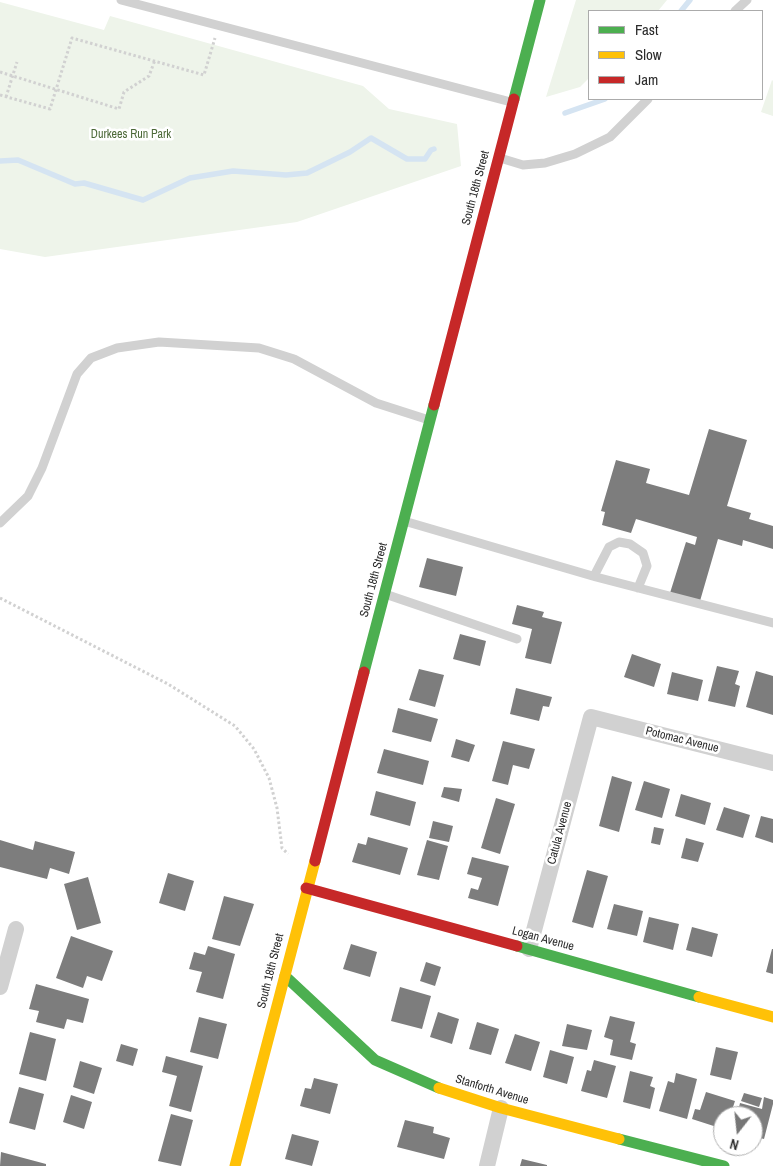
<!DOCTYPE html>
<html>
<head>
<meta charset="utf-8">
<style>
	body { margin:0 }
	#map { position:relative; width:773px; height:1166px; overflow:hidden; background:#fff; font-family:"Archivo Narrow",sans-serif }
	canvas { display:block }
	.legend { position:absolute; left:588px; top:10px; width:175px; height:90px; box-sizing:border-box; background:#fff; border:1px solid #ababab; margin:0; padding:6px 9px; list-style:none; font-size:15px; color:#2c2c2c }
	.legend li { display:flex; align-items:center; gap:10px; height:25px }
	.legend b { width:25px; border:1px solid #ababab }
	.north { position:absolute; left:713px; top:1106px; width:50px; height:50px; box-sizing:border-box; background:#fff; border:1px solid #ababab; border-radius:50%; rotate:196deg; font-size:14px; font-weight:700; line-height:20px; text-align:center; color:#2c2c2c }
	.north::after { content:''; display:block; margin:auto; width:18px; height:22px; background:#767676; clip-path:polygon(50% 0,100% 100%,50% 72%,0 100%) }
</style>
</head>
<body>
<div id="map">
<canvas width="773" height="1166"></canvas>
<ul class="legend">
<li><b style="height:6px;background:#4caf50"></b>Fast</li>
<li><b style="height:6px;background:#ffc107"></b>Slow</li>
<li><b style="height:6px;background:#c62828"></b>Jam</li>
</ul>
<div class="north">N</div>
</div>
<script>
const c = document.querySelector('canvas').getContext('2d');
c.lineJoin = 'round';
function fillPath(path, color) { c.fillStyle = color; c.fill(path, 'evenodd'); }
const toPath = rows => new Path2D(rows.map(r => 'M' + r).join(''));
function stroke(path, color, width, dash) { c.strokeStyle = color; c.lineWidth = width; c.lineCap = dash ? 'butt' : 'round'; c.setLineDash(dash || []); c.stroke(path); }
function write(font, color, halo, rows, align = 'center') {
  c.font = font + ' "Archivo Narrow",sans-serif'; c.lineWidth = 5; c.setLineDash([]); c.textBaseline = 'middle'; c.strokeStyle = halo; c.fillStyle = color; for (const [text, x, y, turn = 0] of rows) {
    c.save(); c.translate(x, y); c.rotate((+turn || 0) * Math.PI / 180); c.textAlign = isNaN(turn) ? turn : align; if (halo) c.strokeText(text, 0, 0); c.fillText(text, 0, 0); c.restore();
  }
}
fillPath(toPath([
	[576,0,667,0,658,11,589,11,589,78,580,87,546,97],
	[0,2,104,30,110,16,363,86,389,109,457,124,461,166,297,222,45,257,0,249],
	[772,80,773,81,773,116,761,112]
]), '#eef4ea');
stroke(toPath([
	[681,11,690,0],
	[565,113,605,99],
	[0,161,18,160,75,184,84,183,143,200,190,178,233,171,286,175,307,173,350,152,371,138,407,159,425,159,431,150,434,149]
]), '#d5e4f2', 5.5);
fillPath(toPath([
	[709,429,747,440,727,506,751,513,749,519,773,526,773,549,743,540,742,546,718,539,700,601,670,593,686,542,695,545,697,537,636,519,631,533,602,525,605,512,601,511,616,460,650,469,646,483,689,495],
	[427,558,463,567,456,596,419,587],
	[517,605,544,612,542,617,562,622,551,664,525,658,532,629,512,624],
	[460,634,486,641,480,666,453,659],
	[632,654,661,664,654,687,624,677],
	[717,666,739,671,735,684,740,686,735,707,708,701],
	[419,669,444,675,435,707,409,700],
	[756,671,773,676,773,715,746,707],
	[672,672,703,680,698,701,667,694],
	[516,688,552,697,549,707,543,706,539,721,510,714],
	[398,708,438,719,431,742,392,732],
	[456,739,475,745,469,762,451,757],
	[503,741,535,749,529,769,513,765,508,785,492,781],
	[384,749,429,761,423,785,377,773],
	[612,776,632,782,619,832,599,826],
	[644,781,670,789,662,818,635,810],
	[444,787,462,789,459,802,441,797],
	[376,791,416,802,410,826,370,815],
	[681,794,711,803,705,825,675,816],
	[496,798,515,804,500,854,481,848],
	[724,807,750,815,743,838,716,830],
	[761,816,773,819,773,843,755,837],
	[433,821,453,826,449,842,429,838],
	[654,827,664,829,660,845,651,843],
	[368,837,408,848,400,875,352,862,358,843,366,845],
	[686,838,704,843,698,862,681,858],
	[0,840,33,850,35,841,75,852,69,874,50,868,47,879,0,867],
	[427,840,448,846,439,880,417,875],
	[472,857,509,866,498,906,468,898,471,888,478,890,482,878,467,874],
	[587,870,608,876,593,928,572,922],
	[168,873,194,881,185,911,159,903],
	[88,877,101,923,77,930,64,884],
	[224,896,254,904,240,946,212,939],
	[614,904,643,911,637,936,607,929],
	[649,917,679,924,673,950,643,942],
	[692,927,718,934,712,957,686,950],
	[71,936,113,951,102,981,87,976,83,988,56,978],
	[351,944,377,952,370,977,343,969],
	[208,946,235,954,223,999,196,992,202,972,189,969,194,952,205,955],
	[772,949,773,949,773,974,766,972],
	[426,962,441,967,435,986,420,981],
	[36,984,89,999,83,1023,67,1019,64,1029,36,1022,39,1011,29,1009],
	[400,987,431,996,422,1029,391,1021],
	[438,1012,459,1019,452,1044,430,1037],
	[610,1016,635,1022,630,1042,636,1044,632,1060,610,1055,613,1040,604,1037],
	[199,1017,227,1024,218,1059,190,1052],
	[477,1022,499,1029,491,1055,469,1049],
	[567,1024,592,1030,587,1050,562,1046],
	[30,1032,56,1039,46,1081,19,1074],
	[515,1034,540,1042,531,1071,505,1063],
	[121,1044,138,1049,133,1066,116,1061],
	[716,1047,738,1052,731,1080,710,1075],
	[550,1050,574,1057,567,1084,543,1077],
	[166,1056,203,1066,191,1112,169,1106,177,1076,162,1072],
	[594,1060,616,1066,607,1098,581,1091,587,1070,591,1071],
	[80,1061,102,1068,94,1094,73,1087],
	[630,1071,653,1077,650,1086,655,1088,650,1109,623,1102],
	[676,1073,697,1079,687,1119,659,1111,668,1081,674,1083],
	[314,1078,338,1084,330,1114,300,1106,305,1088,311,1089],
	[19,1087,44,1094,35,1130,9,1123],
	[706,1092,735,1101,730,1116,723,1116,723,1129,692,1119,695,1109,700,1110],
	[744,1093,762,1098,759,1107,741,1101],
	[71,1095,92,1102,84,1129,63,1122],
	[764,1097,773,1100,773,1104,764,1139,753,1136,753,1116,737,1116,740,1103,762,1109],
	[171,1114,193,1120,181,1166,158,1161],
	[405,1120,434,1127,433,1133,450,1138,444,1159,397,1147],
	[292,1134,319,1141,312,1166,285,1159],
	[1,1152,46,1164,46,1166,0,1166],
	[522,1159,547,1165,547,1166,520,1166]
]), '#7d7d7d');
stroke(toPath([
	[0,72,119,109,124,92,149,76,155,60],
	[0,95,50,109,72,38,204,75,215,38],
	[6,97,17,62],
	[0,598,168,684,235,726,254,749,269,778,277,808,282,848,288,854]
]), '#d1d1d1', 3, [2.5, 2.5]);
stroke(toPath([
	[121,0,511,102],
	[735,11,747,0],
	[500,158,523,165,545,163,575,154,610,137,648,99],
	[404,521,596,577,773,623],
	[0,523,28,496,42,468,77,374,91,358,117,348,159,342,259,348,294,359,376,403,429,420],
	[594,576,609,547,619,542,630,544,643,553,647,566,638,588],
	[385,594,517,639]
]), '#d1d1d1', 9);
stroke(toPath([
	[529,949,591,717,773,763],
	[0,987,16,929],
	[487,1166,501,1108]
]), '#d1d1d1', 16);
stroke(toPath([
	[514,99,540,0],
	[364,672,434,405],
	[517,946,699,997],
	[285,976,375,1060,439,1088],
	[619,1139,724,1166]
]), '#4caf50', 11);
stroke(toPath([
	[699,997,773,1017],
	[439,1088,501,1108,619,1139],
	[235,1166,315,861]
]), '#ffc107', 11);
stroke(toPath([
	[434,405,514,99],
	[315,861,364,672],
	[306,888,517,946]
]), '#c62828', 11);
write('12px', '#4c6938', '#fff', [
	["Durkees Run Park",131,135]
]);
write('12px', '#2c2c2c', '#fff', [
	["South 18th Street",476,188,-75],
	["South 18th Street",374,580,-75],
	["Potomac Avenue",682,740,14],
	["Catula Avenue",560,833,-75],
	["Logan Avenue",543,939,15],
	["South 18th Street",271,971,-76],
	["Stanforth Avenue",492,1090,17]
]);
</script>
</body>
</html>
